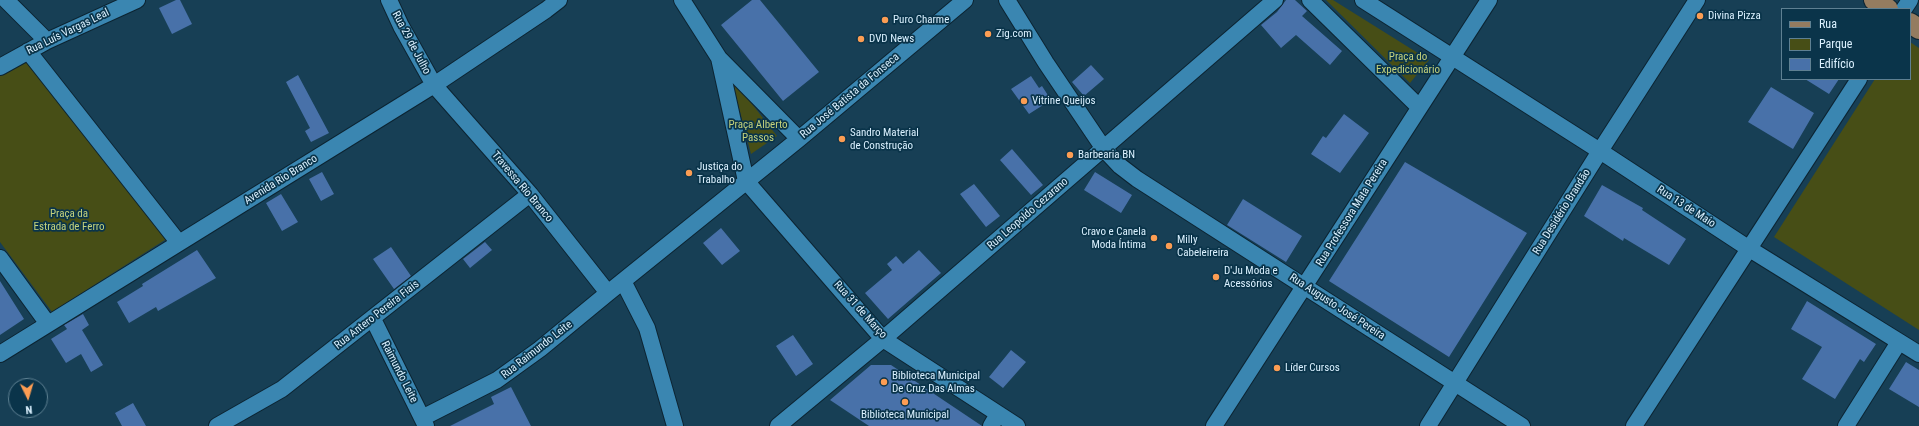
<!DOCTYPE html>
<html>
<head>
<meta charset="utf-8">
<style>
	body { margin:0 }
	#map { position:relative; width:1919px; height:426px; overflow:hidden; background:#173f55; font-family:"Roboto Condensed",sans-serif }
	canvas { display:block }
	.legend { position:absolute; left:1781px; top:8px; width:130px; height:72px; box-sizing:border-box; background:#0a344a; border:1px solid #5e8092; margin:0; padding:5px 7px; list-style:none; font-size:12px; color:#dbf1ff }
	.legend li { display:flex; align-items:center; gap:8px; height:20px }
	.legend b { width:20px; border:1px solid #5e8092 }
	.north { position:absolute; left:8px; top:378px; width:40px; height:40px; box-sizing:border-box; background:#0a344a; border:1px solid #5e8092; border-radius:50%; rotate:175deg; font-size:11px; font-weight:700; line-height:16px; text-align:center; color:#dbf1ff }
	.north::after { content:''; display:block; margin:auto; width:14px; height:18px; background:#fc9d53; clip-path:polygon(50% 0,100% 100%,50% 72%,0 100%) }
</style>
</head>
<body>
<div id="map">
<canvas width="1919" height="426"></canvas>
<ul class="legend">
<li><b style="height:5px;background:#947c60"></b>Rua</li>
<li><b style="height:11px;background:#474e16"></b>Parque</li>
<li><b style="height:11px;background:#4871a9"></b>Edifício</li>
</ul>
<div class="north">N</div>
</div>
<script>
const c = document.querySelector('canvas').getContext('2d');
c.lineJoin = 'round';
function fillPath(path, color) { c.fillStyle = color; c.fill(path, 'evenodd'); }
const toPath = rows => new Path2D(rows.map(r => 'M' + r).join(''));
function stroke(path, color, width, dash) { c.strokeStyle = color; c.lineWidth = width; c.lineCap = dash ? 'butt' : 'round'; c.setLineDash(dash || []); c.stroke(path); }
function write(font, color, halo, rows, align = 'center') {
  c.font = font + ' "Roboto Condensed",sans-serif'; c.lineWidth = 3.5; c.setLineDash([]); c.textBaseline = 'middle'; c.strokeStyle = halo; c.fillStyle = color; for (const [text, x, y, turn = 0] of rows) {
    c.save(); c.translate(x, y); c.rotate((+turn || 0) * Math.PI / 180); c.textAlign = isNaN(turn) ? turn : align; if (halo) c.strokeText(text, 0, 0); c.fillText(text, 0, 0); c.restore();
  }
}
fillPath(toPath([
	[1326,0,1333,0,1429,60,1410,83],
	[1910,42,1919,48,1919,330,1774,237,1875,79,1910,79],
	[29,58,168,238,52,312,0,242,0,73],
	[731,77,777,136,751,154]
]), '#474e16');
fillPath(toPath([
	[176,0,180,0,192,24,172,34,159,8],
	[752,0,760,0,819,72,783,101,721,25],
	[1286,0,1295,0,1307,11,1302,16,1342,51,1330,65,1296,35,1281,48,1261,25,1277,12],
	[1091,65,1104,79,1084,96,1072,82],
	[298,75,329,133,311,142,305,131,310,128,286,82],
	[1031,76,1039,88,1042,86,1051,100,1029,114,1011,89],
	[1805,79,1839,79,1829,94],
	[1771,87,1814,113,1793,149,1748,122],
	[1344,114,1369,133,1340,173,1311,154,1323,136,1326,138],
	[1012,149,1043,185,1031,195,1000,160],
	[1405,162,1527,233,1449,357,1329,281],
	[322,172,334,194,321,201,309,179],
	[1095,172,1132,195,1121,213,1084,190],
	[974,184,1000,216,986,227,960,194],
	[1602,185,1643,208,1642,210,1686,239,1669,265,1624,238,1623,241,1584,216],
	[281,194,298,222,282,231,266,203],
	[1243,199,1302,236,1286,262,1227,225],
	[721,228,740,251,722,265,703,243],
	[485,242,492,250,470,268,463,259],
	[391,247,411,276,394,289,373,259],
	[197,250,216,278,158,311,156,307,129,323,117,302,143,286,142,284],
	[919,250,941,273,888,319,865,293,892,270,887,264,896,256,903,264],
	[0,281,24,319,0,335],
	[1807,301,1876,344,1864,362,1860,359,1835,399,1802,379,1822,347,1791,329],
	[83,314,89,325,82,330,103,365,91,372,81,354,66,363,51,339,67,329,64,325],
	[793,335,813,364,796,376,776,346],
	[1011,350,1026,362,1003,388,989,377],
	[1906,362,1919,370,1919,407,1889,389],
	[871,365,891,365,982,426,869,426,830,400],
	[511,387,531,426,450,426,494,404,491,397],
	[133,403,146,426,122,426,115,413]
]), '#4871a9');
const minor = toPath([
	[6,0,47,41],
	[389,0,401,26,434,85,530,194,608,293],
	[682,0,719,58,799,139],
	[1007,0,1046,63,1104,149,1120,166,1137,179,1522,426],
	[1310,0,1419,107],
	[1363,0,1600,151,1748,248,1919,354],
	[1904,9,1910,0],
	[28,51,179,243],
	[719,58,746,181,883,339,1017,426],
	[0,67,47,41,137,0],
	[0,258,48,324],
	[623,281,647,328,675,426],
	[373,319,426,426],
	[0,354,434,85,546,10,559,0],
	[422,418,497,380,540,349,608,293,799,139,965,0],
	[217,426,282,389,530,194],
	[778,426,883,339,1275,0],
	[991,426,998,414],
	[1214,426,1489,0],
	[1428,426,1600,151,1697,0],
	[1634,426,1859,79],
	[1846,426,1899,342]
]);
const major = toPath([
	[1874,0,1888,9],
	[1910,23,1919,29]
]);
stroke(minor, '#0c2432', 18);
stroke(major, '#0c2432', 22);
stroke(minor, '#3a86b1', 16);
stroke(major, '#947c60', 20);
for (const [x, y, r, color] of [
	[1700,16,4,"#fc9d53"],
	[885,20,4,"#fc9d53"],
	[988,34,4,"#fc9d53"],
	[861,39,4,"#fc9d53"],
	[1024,101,4,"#fc9d53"],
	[842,139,4,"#fc9d53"],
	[1070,155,4,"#fc9d53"],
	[689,173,4,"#fc9d53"],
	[1154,238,4,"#fc9d53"],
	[1169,246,4,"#fc9d53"],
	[1216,277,4,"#fc9d53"],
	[1277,368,4,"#fc9d53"],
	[884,382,4,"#fc9d53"],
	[905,402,4,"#fc9d53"]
]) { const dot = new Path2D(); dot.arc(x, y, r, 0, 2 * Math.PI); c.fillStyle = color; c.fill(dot); stroke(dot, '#0a344a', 1.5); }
write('11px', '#dbf1ff', '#0a344a', [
	["Divina Pizza",1708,16],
	["Puro Charme",893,20],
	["Zig.com",996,34],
	["DVD News",869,39],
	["Vitrine Queijos",1032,101],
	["Sandro Material",850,133],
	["de Construção",850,146],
	["Barbearia BN",1078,155],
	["Justiça do",697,167],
	["Trabalho",697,180],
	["Cravo e Canela",1146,232,"right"],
	["Moda Íntima",1146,245,"right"],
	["Milly",1177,240],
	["Cabeleireira",1177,253],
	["D'Ju Moda e",1224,271],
	["Acessórios",1224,284],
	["Líder Cursos",1285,368],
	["Biblioteca Municipal",892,376],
	["De Cruz Das Almas",892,389],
	["Biblioteca Municipal",905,415,"center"]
], 'left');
write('11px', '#dbf1ff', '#0a344a', [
	["Rua Luís Vargas Leal",68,32,-26],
	["Rua 29 de Julho",411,43,62],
	["Rua José Batista da Fonseca",850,96,-40],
	["Avenida Rio Branco",281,180,-32],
	["Travessa Rio Branco",522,187,50],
	["Rua 13 de Maio",1686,207,33],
	["Rua Desidério Brandão",1562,212,-58],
	["Rua Professora Mata Pereira",1352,213,-58],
	["Rua Leopoldo Cezarano",1028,214,-41],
	["Rua Augusto José Pereira",1337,307,33],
	["Rua 31 de Março",860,310,48],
	["Rua Antero Pereira Fiais",377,315,-38],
	["Rua Raimundo Leite",537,350,-38],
	["Raimundo Leite",399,372,63]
]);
write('11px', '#c4d27c', '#0a344a', [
	["Praça do",1408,57],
	["Expedicionário",1408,70],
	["Praça Alberto",758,125],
	["Passos",758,138],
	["Praça da",69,214],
	["Estrada de Ferro",69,227]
]);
</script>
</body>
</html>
